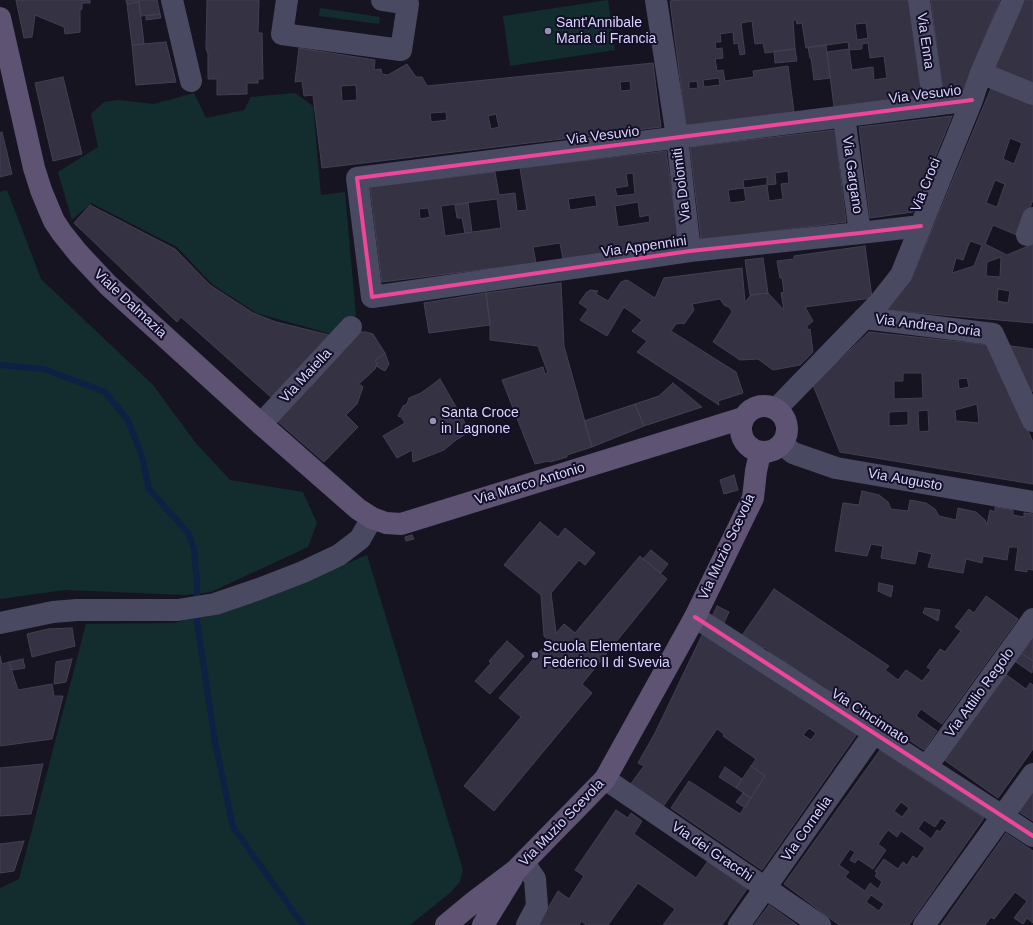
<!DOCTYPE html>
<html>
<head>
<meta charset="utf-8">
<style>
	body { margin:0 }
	canvas { display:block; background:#161421 }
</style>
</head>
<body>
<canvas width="1033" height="925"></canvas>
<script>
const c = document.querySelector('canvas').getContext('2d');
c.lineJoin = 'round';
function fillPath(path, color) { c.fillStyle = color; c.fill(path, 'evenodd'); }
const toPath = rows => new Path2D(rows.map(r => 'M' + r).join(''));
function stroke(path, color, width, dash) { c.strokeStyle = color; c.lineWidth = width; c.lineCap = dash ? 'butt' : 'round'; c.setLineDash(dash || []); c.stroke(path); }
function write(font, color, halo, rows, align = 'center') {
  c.font = font + ' Helvetica,sans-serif'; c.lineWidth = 4; c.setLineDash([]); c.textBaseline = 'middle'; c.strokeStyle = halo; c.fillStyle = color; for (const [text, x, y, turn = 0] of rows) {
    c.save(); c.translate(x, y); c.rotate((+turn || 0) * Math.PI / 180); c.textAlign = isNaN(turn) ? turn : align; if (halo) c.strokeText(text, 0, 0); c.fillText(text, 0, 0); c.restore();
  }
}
fillPath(toPath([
	[608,0,615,50,510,66,503,16],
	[320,8,380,17,379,24,319,16],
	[194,93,206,118,244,110,251,97,295,93,313,106,321,195,345,192,356,316,345,318,331,334,256,313,212,284,177,247,91,203,72,220,58,172,98,147,91,114,104,102,118,100,154,104],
	[7,190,41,279,153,385,195,442,230,480,303,492,317,523,308,547,211,592,186,595,65,590,0,599,0,192],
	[367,555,463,870,459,883,450,893,410,925,0,925,0,888,19,879,86,624,174,623,259,601]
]), '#132c2d');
stroke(toPath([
	[0,365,44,369,105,392,127,419,141,453,149,489,188,533,194,548,197,585,197,622,215,742,233,827,303,925]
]), '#0d2144', 6);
const building = toPath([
	[16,0,90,0,90,3,82,3,82,9,80,10,80,32,65,34,64,27,35,15,32,37,24,38,16,0],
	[126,0,157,0,160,14,141,16,139,2,127,4,126,0],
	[207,0,259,0,258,33,262,33,263,79,258,79,258,83,247,83,247,94,217,95,217,79,208,79,208,54,206,49,207,0],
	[677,0,909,0,922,96,834,107,827,52,849,49,848,42,806,48,802,23,797,24,796,20,793,20,795,49,765,53,763,43,755,44,752,21,741,23,745,54,740,55,738,43,734,44,733,32,720,34,721,42,715,42,716,49,722,48,723,58,715,59,717,71,723,70,725,81,754,77,753,71,788,66,794,112,686,125,670,1,677,0],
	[866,23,868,38,857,40,855,24,866,23],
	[868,43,870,58,884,56,887,78,874,80,873,67,852,70,849,50,862,49,862,44,868,43],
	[719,78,720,85,704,87,703,80,719,78],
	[697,81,698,88,689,89,689,82,697,81],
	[931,0,1000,0,963,90,943,93,931,0],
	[1023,0,1033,0,1033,87,991,70,1023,0],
	[139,2,144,44,132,45,127,4,139,2],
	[160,14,161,18,146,20,146,16,160,14],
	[166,42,176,82,136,85,132,45,166,42],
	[826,45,830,78,814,80,811,58,810,58,808,47,826,45],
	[299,48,375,60,374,70,381,69,382,74,388,75,407,64,416,77,422,77,427,86,653,63,661,127,322,168,313,95,304,96,302,81,295,82,299,48],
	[630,81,631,90,621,91,620,82,630,81],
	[356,85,357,100,342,101,341,86,356,85],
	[446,112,447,120,431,122,430,113,446,112],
	[496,114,499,127,491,129,488,116,496,114],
	[795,49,797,61,775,63,774,51,795,49],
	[63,77,82,154,53,161,35,83,63,77],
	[992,86,1033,101,1033,200,1019,236,993,225,985,244,1007,255,1033,244,1033,323,886,310,911,280,992,86],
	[1010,138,1022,143,1014,164,1003,159,1010,138],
	[995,180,1005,184,997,207,986,203,995,180],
	[970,241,982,245,974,266,952,273,956,258,963,260,970,241],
	[1001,257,1000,277,986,276,987,262,1001,257],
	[998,289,1010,291,1008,303,997,301,998,289],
	[952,116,913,212,870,218,859,127,952,116],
	[835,130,846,222,701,240,690,147,835,130],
	[788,171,789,183,781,184,783,199,769,201,767,185,776,184,775,173,788,171],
	[767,177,767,185,744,188,743,180,767,177],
	[744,188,746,201,730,203,728,190,744,188],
	[2,132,12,174,0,177,0,133,2,132],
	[666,151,679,244,563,259,560,243,533,247,536,263,382,282,370,187,495,172,499,195,515,193,517,211,527,210,520,168,666,151],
	[633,173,635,194,617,196,615,188,628,186,626,174,633,173],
	[595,195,597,206,570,210,568,199,595,195],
	[497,199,501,228,445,236,441,206,497,199],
	[638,202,640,217,649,215,650,222,618,227,615,206,638,202],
	[428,208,430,217,420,219,419,209,428,208],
	[468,203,472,232,465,233,462,218,457,218,455,205,468,203],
	[90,205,175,249,210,285,253,313,276,322,329,335,272,398,181,317,177,322,74,223,90,205],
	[865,246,872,298,805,307,813,321,807,326,807,330,810,329,813,352,800,365,773,370,758,359,740,360,713,342,732,312,730,308,724,305,720,299,692,304,694,310,684,324,681,323,676,324,671,331,736,372,743,393,718,401,719,405,637,352,647,341,632,331,642,320,624,307,607,336,580,320,588,309,579,303,586,293,590,290,598,291,596,294,608,301,621,282,626,280,629,281,655,298,664,278,742,268,745,302,751,295,768,293,784,310,781,293,784,292,782,278,780,278,777,261,794,259,794,256,865,246],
	[763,258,768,293,750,295,745,260,763,258],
	[561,283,564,346,592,447,570,454,567,455,567,457,550,462,549,461,535,464,502,380,543,367,545,374,548,373,538,346,490,340,490,325,486,293,561,283],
	[486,293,490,325,429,333,424,303,486,293],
	[360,332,366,332,373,334,385,353,375,361,377,363,375,369,359,384,363,387,357,404,346,415,358,427,324,462,276,420,309,386,312,387,312,385,360,332],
	[869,332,989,345,1033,442,1033,484,840,452,813,385,869,332],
	[903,373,922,373,923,398,894,399,894,381,903,381,903,373],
	[967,378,969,387,959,389,958,379,967,378],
	[977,404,979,423,956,421,955,410,977,404],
	[928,410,929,431,919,432,918,411,928,410],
	[908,411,908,425,889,426,889,412,908,411],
	[1011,346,1033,349,1033,391,1028,393,1008,347,1011,346],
	[385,353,389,364,385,371,376,366,377,363,375,361,385,353],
	[440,379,463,419,469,432,456,440,444,450,413,462,412,450,397,458,383,436,405,423,401,417,398,416,403,406,407,404,409,398,421,393,440,379],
	[673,383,702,407,644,426,635,404,659,396,673,383],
	[635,404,644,426,592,447,584,421,635,404],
	[734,475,738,490,724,494,720,480,734,475],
	[862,491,879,495,888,502,891,509,908,511,910,500,926,503,935,509,939,516,956,520,958,508,976,512,985,520,987,525,990,510,995,512,995,507,1013,510,1013,515,1024,517,1024,513,1033,514,1033,570,1027,569,1027,572,1015,570,1018,547,1009,547,1007,560,983,556,982,563,966,559,963,573,928,567,932,554,918,551,915,564,881,558,883,546,871,544,867,556,835,551,843,503,859,505,862,491],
	[540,522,558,537,565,528,595,553,585,565,579,560,551,593,556,633,564,624,575,633,640,556,667,579,582,684,592,693,494,811,464,786,521,717,499,698,549,641,544,636,541,595,504,565,540,522],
	[412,535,414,539,406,541,405,537,412,535],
	[651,550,668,564,661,573,643,559,651,550],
	[879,583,893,586,891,597,878,591,879,583],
	[774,589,889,666,885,670,898,680,906,670,922,681,931,670,927,667,940,649,945,652,961,631,955,627,969,609,974,613,986,596,1018,619,942,724,921,709,916,716,937,731,924,750,885,724,882,727,827,689,826,694,814,685,816,682,810,678,807,682,797,670,782,660,781,663,768,654,770,651,764,647,762,651,741,637,774,589],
	[717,606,729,612,724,623,712,617,717,606],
	[925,608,940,610,938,621,923,613,925,608],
	[72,628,75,646,32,657,27,634,48,629,72,628],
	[1033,632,1033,661,1019,652,1033,632],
	[703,633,857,734,762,870,671,808,689,781,740,814,765,776,751,766,756,759,723,736,724,734,717,729,662,808,630,785,644,766,638,763,655,733,703,633],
	[809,728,816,733,811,740,803,735,809,728],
	[507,641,524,656,490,694,475,681,491,663,489,661,507,641],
	[1019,652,1033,661,1032,673,1013,660,1019,652],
	[0,656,2,664,9,662,18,690,52,684,54,696,63,696,52,739,0,746,0,656],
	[23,659,25,668,12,670,9,662,23,659],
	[72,659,66,682,54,684,56,662,72,659],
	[1004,673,1026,689,1030,683,1033,685,1033,749,998,798,943,759,1004,673],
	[880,750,984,818,909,925,839,925,784,884,880,750],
	[901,802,909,808,902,817,894,811,901,802],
	[941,818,947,822,940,832,937,830,931,839,918,829,924,820,935,827,941,818],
	[888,830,897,837,901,831,925,848,917,859,913,856,907,865,903,862,898,869,884,859,875,871,877,873,875,876,882,882,878,889,870,883,865,891,845,877,849,872,839,865,850,849,855,852,850,860,855,863,858,859,873,869,886,850,878,844,888,830],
	[871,895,884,904,879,911,866,902,871,895],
	[43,764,31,814,0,816,0,768,43,764],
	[751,766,765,776,751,798,736,788,751,766],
	[725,767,742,779,736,788,719,777,725,767],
	[1033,792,1033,821,1019,812,1033,792],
	[743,793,751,798,745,808,736,802,743,793],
	[616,810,628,818,631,813,642,821,634,834,696,878,708,861,747,889,722,925,663,925,675,909,638,883,608,925,586,925,581,921,579,925,538,925,558,891,569,899,584,876,575,870,616,810],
	[1006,833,1033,851,1033,923,1027,918,1023,924,1014,918,1027,901,1015,892,994,919,991,917,985,925,941,925,1006,833],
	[24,841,14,871,0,873,0,844,24,841],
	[769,905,797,925,754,925,769,905]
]);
fillPath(building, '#343243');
stroke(building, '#433f54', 1);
stroke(toPath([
	[172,0,191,81],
	[287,0,282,34,401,50,408,4,382,0],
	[656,0,677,137,690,251],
	[919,0,934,105],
	[981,73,1033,94],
	[844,116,860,233],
	[921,226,860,233,690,251,372,297,357,178,972,100],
	[1027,235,1033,218],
	[864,318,993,334,1033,421],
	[776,409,879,303,901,275,972,100,981,73,1013,0],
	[261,424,351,327],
	[782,444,793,453,836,468,1033,502],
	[695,617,1033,836],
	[0,623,53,612,77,610,178,610,215,604,259,589,303,572,339,555,360,539,372,518],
	[927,766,1033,619],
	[605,779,820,925],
	[524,863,535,879,537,906,527,925],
	[739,925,874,733],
	[924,925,1033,774]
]), '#4a4962', 22);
stroke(toPath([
	[0,18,34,168,41,190,48,207,54,221,62,233,78,253,108,285,261,424,358,509,372,518,386,523,401,524,743,418],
	'741 429a23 23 0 1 1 46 0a23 23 0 1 1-46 0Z',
	[446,925,475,901,516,870,605,779,695,617,753,498,756,471,760,453],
	[483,925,512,878]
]), '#5e5373', 22);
stroke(toPath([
	[921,226,860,233,690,251,372,297,357,178,972,100],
	[695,617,1033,836]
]), '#ed469a', 4);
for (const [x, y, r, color] of [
	[548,31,4,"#9591b1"],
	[433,421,4,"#9591b1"],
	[535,655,4,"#9591b1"]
]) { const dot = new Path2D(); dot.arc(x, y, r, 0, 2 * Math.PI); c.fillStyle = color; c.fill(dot); stroke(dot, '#130f26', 1.5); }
write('14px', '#d9d4ff', '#130f26', [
	["Sant'Annibale",556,23],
	["Maria di Francia",556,39],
	["Santa Croce",441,413],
	["in Lagnone",441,429],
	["Scuola Elementare",543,647],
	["Federico II di Svevia",543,663]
], 'left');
write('14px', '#d9d4ff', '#130f26', [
	["Via Enna",925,41,82],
	["Via Vesuvio",925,95,-7],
	["Via Vesuvio",603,136,-7],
	["Via Gargano",852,175,82],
	["Via Dolomiti",682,185,-97],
	["Via Croci",926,185,-68],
	["Via Appennini",644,247,-8],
	["Viale Dalmazia",130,304,43],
	["Via Andrea Doria",928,326,7],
	["Via Maiella",306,376,-47],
	["Via Augusto",905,480,10],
	["Via Marco Antonio",530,484,-17],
	["Via Muzio Scevola",727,547,-65],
	["Via Attilio Regolo",980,693,-54],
	["Via Cincinnato",870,717,33],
	["Via Muzio Scevola",562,823,-46],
	["Via Cornelia",807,829,-55],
	["Via dei Gracchi",712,852,34]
]);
</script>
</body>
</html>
